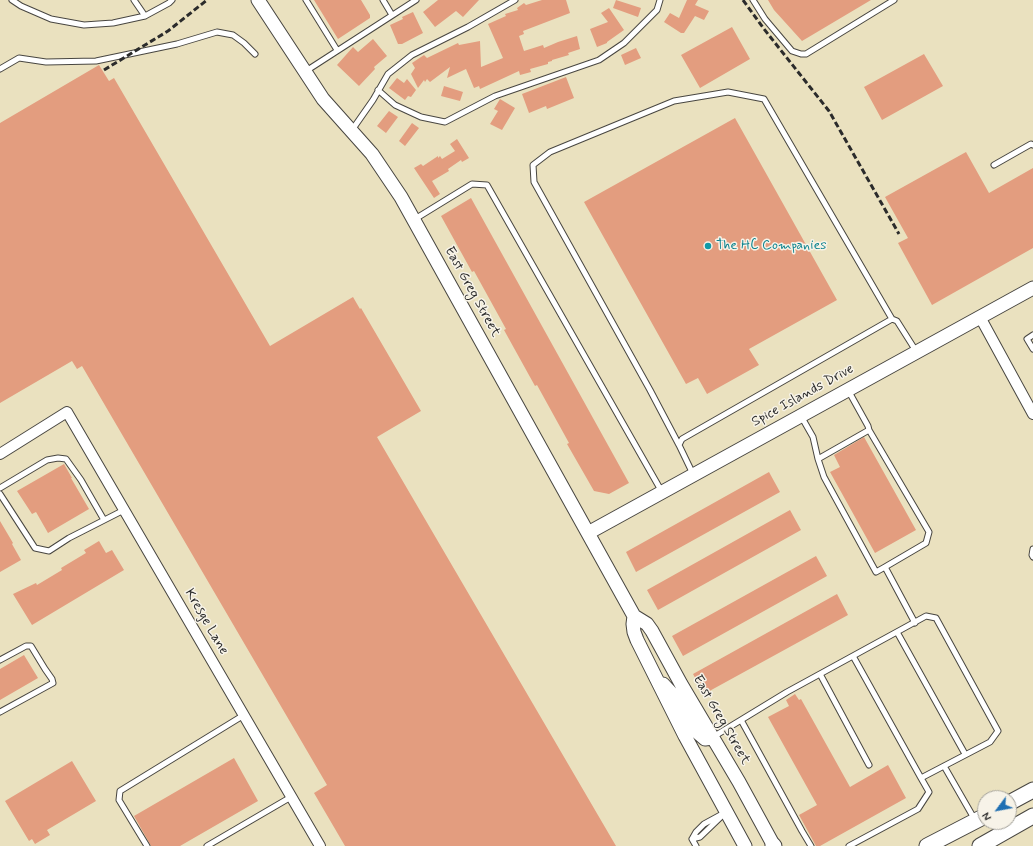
<!DOCTYPE html>
<html>
<head>
<meta charset="utf-8">
<style>
	body { margin:0 }
	#map { position:relative; width:1033px; height:846px; overflow:hidden; background:#eae1bf; font-family:Mynerve,sans-serif }
	canvas { display:block }
	.north { position:absolute; left:977px; top:790px; width:40px; height:40px; box-sizing:border-box; background:#f7f3e8; border:1px solid #a5a39c; border-radius:50%; rotate:238deg; font-size:11px; font-weight:700; line-height:16px; text-align:center; color:#2b2b2b }
	.north::after { content:''; display:block; margin:auto; width:14px; height:18px; background:#1f6fb2; clip-path:polygon(50% 0,100% 100%,50% 72%,0 100%) }
</style>
</head>
<body>
<div id="map">
<canvas width="1033" height="846"></canvas>
<div class="north">N</div>
</div>
<script>
const c = document.querySelector('canvas').getContext('2d');
c.lineJoin = 'round';
function fillPath(path, color) { c.fillStyle = color; c.fill(path, 'evenodd'); }
const toPath = rows => new Path2D(rows.map(r => 'M' + r).join(''));
function stroke(path, color, width, dash) { c.strokeStyle = color; c.lineWidth = width; c.lineCap = dash ? 'butt' : 'round'; c.setLineDash(dash || []); c.stroke(path); }
function write(font, color, halo, rows, align = 'center') {
  c.font = font + ' Mynerve,sans-serif'; c.lineWidth = 3; c.setLineDash([]); c.textBaseline = 'middle'; c.strokeStyle = halo; c.fillStyle = color; for (const [text, x, y, turn = 0] of rows) {
    c.save(); c.translate(x, y); c.rotate((+turn || 0) * Math.PI / 180); c.textAlign = isNaN(turn) ? turn : align; if (halo) c.strokeText(text, 0, 0); c.fillText(text, 0, 0); c.restore();
  }
}
fillPath(toPath([
	[314,0,361,0,370,15,370,18,338,39],
	[438,0,479,0,463,17,456,11,435,27,423,12],
	[542,0,566,0,570,13,523,31,524,34,519,36,524,51,543,45,544,48,558,42,577,36,580,49,568,53,569,55,552,60,552,61,548,62,548,64,530,69,531,72,520,75,519,71,480,89,479,86,474,88,466,69,447,78,450,67,430,82,427,79,425,82,424,80,418,88,411,74,415,68,412,63,424,55,427,58,458,43,459,45,480,41,481,67,503,58,488,24,506,16,505,14,518,10,517,8,524,3,526,5],
	[616,0,641,8,638,17,613,8],
	[687,0,698,0,695,5,709,11,704,20,695,16,684,33,681,33,664,22,670,13,679,18],
	[768,0,871,0,802,41,774,10],
	[609,8,624,30,607,42,607,43,597,47,590,29,608,22,601,13],
	[413,12,423,33,402,44,398,44,390,25,403,19,402,17],
	[732,27,750,59,700,88,681,55],
	[373,39,387,56,374,67,375,69,359,86,337,65,353,47,358,52],
	[636,48,641,58,625,65,621,55],
	[924,54,943,86,882,120,864,87],
	[99,65,109,81,114,78,270,346,353,297,360,309,361,308,421,411,377,437,616,846,345,846,314,793,327,785,82,366,77,369,72,361,0,403,0,123],
	[566,77,574,98,547,109,546,106,529,113,522,94],
	[397,78,404,83,407,79,416,90,411,97,408,96,405,100,389,88],
	[444,86,463,92,460,101,441,96],
	[500,99,515,108,502,130,490,124,498,111,494,109],
	[389,111,398,117,386,133,377,126],
	[735,118,837,300,749,349,759,365,707,394,698,378,686,384,584,202],
	[412,123,419,128,405,146,399,141],
	[457,139,469,158,462,162,461,160,448,169,449,171,432,181,440,194,434,198,414,168,421,164,423,166,438,156,438,158,440,156,442,159,455,151,450,144],
	[966,152,989,193,1033,168,1033,248,932,305,898,243,908,238,885,197],
	[471,198,629,483,609,494,594,491,567,444,569,443,537,385,535,386,504,330,506,329,474,271,472,272,441,216],
	[864,437,916,530,875,553,830,472,840,467,834,455],
	[64,464,72,478,71,478,89,509,48,533,36,512,32,514,17,491],
	[769,472,780,492,636,572,626,552],
	[790,510,801,530,658,610,647,590],
	[0,521,13,543,12,544,21,560,0,572],
	[99,541,106,553,112,550,124,570,32,625,13,594,36,583,37,585,62,570,61,568,86,553,84,550],
	[816,556,827,576,683,656,672,636],
	[837,594,848,615,704,694,693,674],
	[24,655,38,678,0,700,0,669],
	[795,694,799,700,801,699,850,787,888,765,906,798,820,846,816,846,799,815,817,805,768,717,789,706,786,700],
	[234,758,258,801,180,846,151,846,134,816],
	[72,761,96,801,47,830,50,835,35,844,32,839,29,841,5,801]
]), '#e39d7f');
const lane = toPath([
	[12,0,21,6,51,19,84,25,113,23,145,16,169,3,172,0],
	[134,0,145,16],
	[306,0,337,50],
	[383,0,392,15],
	[753,0,765,19,792,51,801,54,806,54,894,0],
	[0,69,19,58,46,62,96,61,177,44,217,32,233,35,244,43,255,54],
	[306,71,416,0],
	[378,90,395,105,421,117,445,122,495,96,599,60,624,43,657,10,660,0],
	[352,130,373,100,388,74,412,55,468,27,515,0],
	[994,165,1031,144,1033,145],
	[415,219,472,184,487,185,662,492],
	[1033,335,1027,339,1033,349],
	[801,416,813,437,818,459,869,430,868,426,848,390],
	[869,430,929,532,926,543,885,567],
	[679,445,650,390,534,182,533,165,550,152,674,101,728,92,764,99,892,319],
	[818,459,824,477,876,572,885,567,915,623],
	[693,474,679,445,682,439,892,319,897,321,916,351],
	[0,488,47,460,58,458,66,459,81,480,104,520],
	[0,494,35,548,49,551,69,538,124,510],
	[1033,549,1032,555,1033,557],
	[897,632,965,754],
	[853,656,921,778],
	[0,660,26,646,31,646,45,669,52,679,53,683,0,712],
	[820,674,869,765],
	[741,720,787,692,926,616,936,618,998,731,990,742,921,778,929,792,918,809,849,846],
	[713,737,741,720,802,831,811,846],
	[944,766,975,820],
	[726,812,700,837,692,839,696,832,704,824,726,812],
	[692,839,696,846],
	[147,846,119,800,120,791,244,715],
	[207,846,291,797]
]);
const street = toPath([
	[980,317,1033,414],
	[0,454,67,412,320,846]
]);
const secondary = toPath([
	[258,0,323,99,372,154,401,197,634,616,647,624,652,631,681,684,739,782,774,846],
	[588,533,1033,288],
	[634,616,633,624,634,632,637,640,685,736,745,846],
	[663,684,676,698,698,733,705,739,712,738]
]);
const primary = toPath([
	[1009,803,1033,790],
	[773,845,774,846],
	[927,846,985,816],
	[980,846,1033,816]
]);
stroke(lane, '#484641', 7);
stroke(street, '#484641', 12);
stroke(secondary, '#484641', 15);
stroke(primary, '#484641', 17);
stroke(lane, '#fff', 5);
stroke(street, '#fff', 10);
stroke(secondary, '#fff', 13);
stroke(primary, '#fff', 15);
stroke(toPath([
	[743,0,764,29,829,111,899,234],
	[104,70,168,31,207,0]
]), '#2b2b2b', 3, [6, 3]);
for (const [x, y, r, color] of [
	[708,246,4,"#0f9aa8"]
]) { const dot = new Path2D(); dot.arc(x, y, r, 0, 2 * Math.PI); c.fillStyle = color; c.fill(dot); stroke(dot, '#f7f3e8', 1.5); }
write('14px', '#0d838f', '#f7f3e8', [
	["The HC Companies",716,246]
], 'left');
write('14px', '#2b2b2b', '#f7f3e8', [
	["East Greg Street",472,292,61],
	["Spice Islands Drive",803,396,-29],
	["Kresge Lane",206,622,60],
	["East Greg Street",721,720,60]
]);
</script>
</body>
</html>
